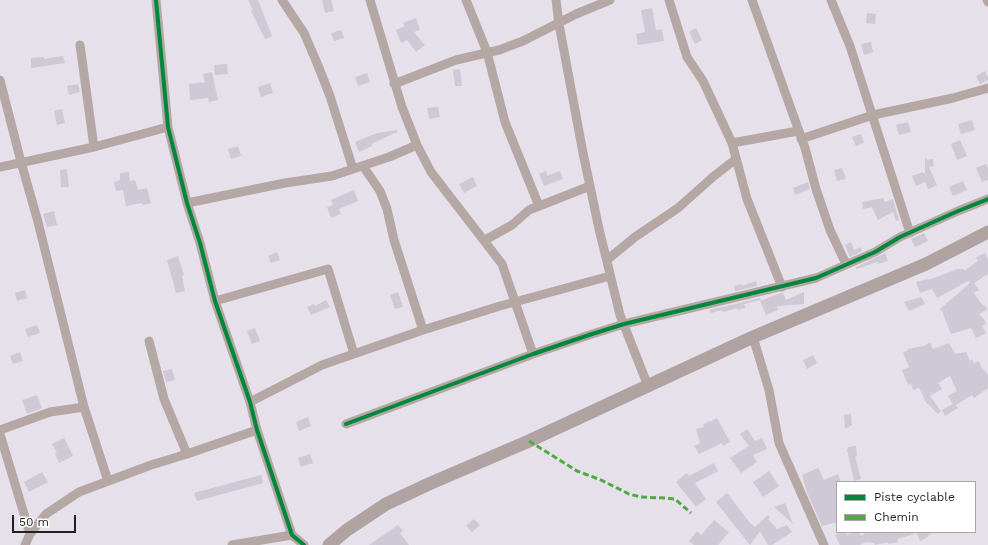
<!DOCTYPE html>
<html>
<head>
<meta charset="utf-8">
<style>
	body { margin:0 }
	#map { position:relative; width:988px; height:545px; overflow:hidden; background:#e5e0ea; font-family:"Work Sans",sans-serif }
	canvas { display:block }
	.legend { position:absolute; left:836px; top:481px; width:140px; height:52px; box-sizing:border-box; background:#fff; border:1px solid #a6a5a7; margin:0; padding:5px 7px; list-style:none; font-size:12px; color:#211d23 }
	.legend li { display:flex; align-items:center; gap:8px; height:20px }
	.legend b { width:20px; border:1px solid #a6a5a7 }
	.scale { position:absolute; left:12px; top:515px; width:64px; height:18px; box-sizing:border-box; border:2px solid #211d23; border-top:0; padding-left:5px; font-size:12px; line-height:14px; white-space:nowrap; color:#211d23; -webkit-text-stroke:3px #fff; paint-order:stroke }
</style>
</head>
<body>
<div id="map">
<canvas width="988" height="545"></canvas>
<ul class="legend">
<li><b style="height:5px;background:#00873e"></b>Piste cyclable</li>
<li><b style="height:5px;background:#52a943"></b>Chemin</li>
</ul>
<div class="scale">50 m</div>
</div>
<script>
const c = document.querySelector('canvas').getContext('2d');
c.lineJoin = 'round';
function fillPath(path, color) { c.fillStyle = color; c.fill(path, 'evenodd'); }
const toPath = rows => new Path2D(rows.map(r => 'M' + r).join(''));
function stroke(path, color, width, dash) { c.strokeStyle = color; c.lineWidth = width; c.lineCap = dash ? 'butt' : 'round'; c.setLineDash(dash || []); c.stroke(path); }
fillPath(toPath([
	[248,0,258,0,272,36,265,39,251,11,253,10],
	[322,0,331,0,334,11,325,13],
	[652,8,656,30,662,29,664,41,638,45,636,34,645,32,641,10],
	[867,13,876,14,875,24,866,23],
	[416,18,420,30,414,32,425,45,416,52,407,40,401,43,396,30,405,26,403,23],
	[696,28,702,40,695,44,689,32],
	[341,30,344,38,334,41,331,33],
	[871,42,873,52,864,55,861,44],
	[63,56,65,63,31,68,31,58,44,57,44,59],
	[227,64,228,74,215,75,214,65],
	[460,69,462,86,455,86,453,70],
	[985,71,988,77,988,80,980,84,976,76],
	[212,72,218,100,209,102,208,98,190,100,189,84,205,82,203,74],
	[367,73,370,82,358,86,355,77],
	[270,83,273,93,261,97,258,87],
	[78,84,80,92,69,95,67,86],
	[438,107,440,117,429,119,427,108],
	[62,109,65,123,57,125,54,111],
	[972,120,975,130,961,134,958,124],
	[908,122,911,132,899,135,896,125],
	[397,130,397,132,371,144,372,146,359,152,355,142,377,133],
	[861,134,864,143,856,146,852,137],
	[960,140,967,156,957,160,951,144],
	[238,146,241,156,231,159,228,149],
	[925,158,927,160,933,159,934,166,929,167,937,185,928,189,925,182,916,186,912,176,923,172,924,174,925,174],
	[986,164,988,168,988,180,982,182,976,168],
	[842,168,846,179,837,181,834,170],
	[67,169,69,187,61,187,60,170],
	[546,171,547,176,560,171,563,179,544,186,539,174],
	[129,172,130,181,135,180,138,190,147,188,151,203,143,205,142,203,126,206,123,190,116,191,114,182,120,180,120,173],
	[473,177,477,186,464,193,459,184],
	[963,181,967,190,953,196,949,187],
	[808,182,810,189,795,195,793,188],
	[354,190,358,201,339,209,341,214,331,218,327,207,333,205,331,200],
	[883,198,885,202,893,199,899,220,896,221,893,212,878,220,872,207,863,209,862,202],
	[54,211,57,225,47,227,43,214],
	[924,233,928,241,915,247,911,239],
	[851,242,854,250,861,247,862,251,850,257,845,245],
	[277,252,280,260,271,263,268,256],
	[885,253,888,261,878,264,877,262,857,269,856,267],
	[985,253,988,259,988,274,974,283,979,290,974,293,980,302,988,309,979,314,984,319,986,324,982,326,986,333,976,338,971,328,951,334,943,314,944,314,940,309,970,283,968,281,937,298,932,289,920,293,916,282,927,279,928,280,958,269,964,269,964,271,978,261,976,257],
	[178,256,184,275,182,276,185,291,176,293,167,260],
	[756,281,757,286,735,291,734,286,742,284,742,286],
	[25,290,27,298,17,301,15,293],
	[398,292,403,307,395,309,390,295],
	[804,292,804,304,777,306,778,310,766,315,760,301,780,293,783,293,786,300],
	[921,297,925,304,909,311,904,302],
	[760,298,761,300,744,304,745,308,737,310,738,308,723,312,722,310,711,313,709,310],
	[326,300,330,307,311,315,307,307,314,304,315,306],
	[37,325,40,333,28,337,25,329],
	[255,328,260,341,252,344,247,331],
	[930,342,933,349,949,343,955,354,966,352,970,361,972,360,974,363,979,361,981,367,988,375,988,388,974,398,972,395,956,405,958,408,945,416,942,410,953,404,948,396,957,391,950,376,938,383,942,389,930,396,941,411,938,414,928,404,927,404,919,388,913,390,911,383,908,385,902,370,909,367,903,352,908,351,907,349,924,346],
	[20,352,23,361,13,364,10,356],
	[813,355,817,363,807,369,803,360],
	[172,369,175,380,166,382,163,371],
	[37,395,42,408,27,414,22,400],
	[851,414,852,425,845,429,844,415],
	[308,417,311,426,299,431,296,422],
	[717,418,730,442,723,446,722,443,699,454,694,446,700,443,696,429,704,427,703,425,709,421,710,422],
	[747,429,755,441,762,438,767,449,753,455,757,462,741,473,730,458,749,446,740,434],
	[64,438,73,456,59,463,55,454,57,453,52,444],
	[856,446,857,456,855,457,861,479,854,481,847,449,848,449,848,447],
	[310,454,313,463,301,467,298,458],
	[714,463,718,471,695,483,706,499,696,507,676,482,687,473,689,476],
	[818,468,824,480,838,474,841,482,837,482,837,522,822,526,807,492,802,475],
	[769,471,779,486,763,497,753,482],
	[42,472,48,482,29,492,24,482],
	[261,475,263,483,197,501,194,493],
	[727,493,750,523,755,527,768,515,770,517,768,519,777,529,787,525,792,532,772,545,768,545,760,531,750,545,716,502],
	[785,503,793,524,774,507],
	[474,519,480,525,472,532,466,526],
	[714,520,729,532,718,545,694,545,689,541,697,531,701,535],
	[398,525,403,531,400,533,409,545,369,545],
	[844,532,846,532,847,535,854,532,859,532,861,536,867,532,914,532,914,534,897,539,898,542,888,544,888,542,875,545,874,543,866,542,860,545,840,545,835,535],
	[916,532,933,532,926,538,920,541]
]), '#cfc8d5');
stroke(toPath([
	[156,0,168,127,187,203,200,243,215,301,250,402,257,430,292,535,304,545],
	[282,0,304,33,317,63,330,96,353,169],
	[370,0,402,107,417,145,431,172,502,264,533,354],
	[466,0,487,52,505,122,539,206],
	[556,0,559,24,583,153,599,229,620,315,648,386],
	[669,0,687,57,703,81,732,143,747,199,782,287],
	[752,0,805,148,816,189,830,230,846,264],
	[831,0,850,46,910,233],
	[987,0,988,2],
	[80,45,94,147],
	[0,80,21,162,38,222,84,407,108,481],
	[394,84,456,60,499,50,523,41,576,14,610,0],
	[801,139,873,115,953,98,988,88],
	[732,143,798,131],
	[363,166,380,191,387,209,394,240,423,330],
	[0,167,94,147,168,127],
	[187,203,285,183,332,176,389,157,417,145],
	[485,240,512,225,529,210,590,186],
	[607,260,635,237,678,208,714,176,736,159],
	[215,301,328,269,354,354],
	[753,337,769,390,779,443,824,545],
	[149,341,164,399,187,454],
	[250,402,322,365,423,330,500,306,610,276],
	[346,424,533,354,589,335,624,324,816,278,875,252,900,237,958,211,988,199],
	[0,430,50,412,84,407],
	[0,434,30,534],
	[25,545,30,534,46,514,79,492,151,465,187,454,257,430],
	[232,545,292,535]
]), '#b5a7a4', 9);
stroke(toPath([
	[329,545,347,530,386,504,431,483,529,441,753,337,926,264,988,232]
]), '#b1a2a2', 13);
stroke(toPath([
	[529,441,577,471,601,480,629,494,641,497,665,498,675,499,691,513]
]), '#52a943', 3, [6, 3]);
stroke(toPath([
	[156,0,168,127,187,203,200,243,215,301,250,402,257,430,292,535,304,545],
	[346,424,533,354,589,335,624,324,816,278,875,252,900,237,958,211,988,199]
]), '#00873e', 4);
</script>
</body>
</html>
